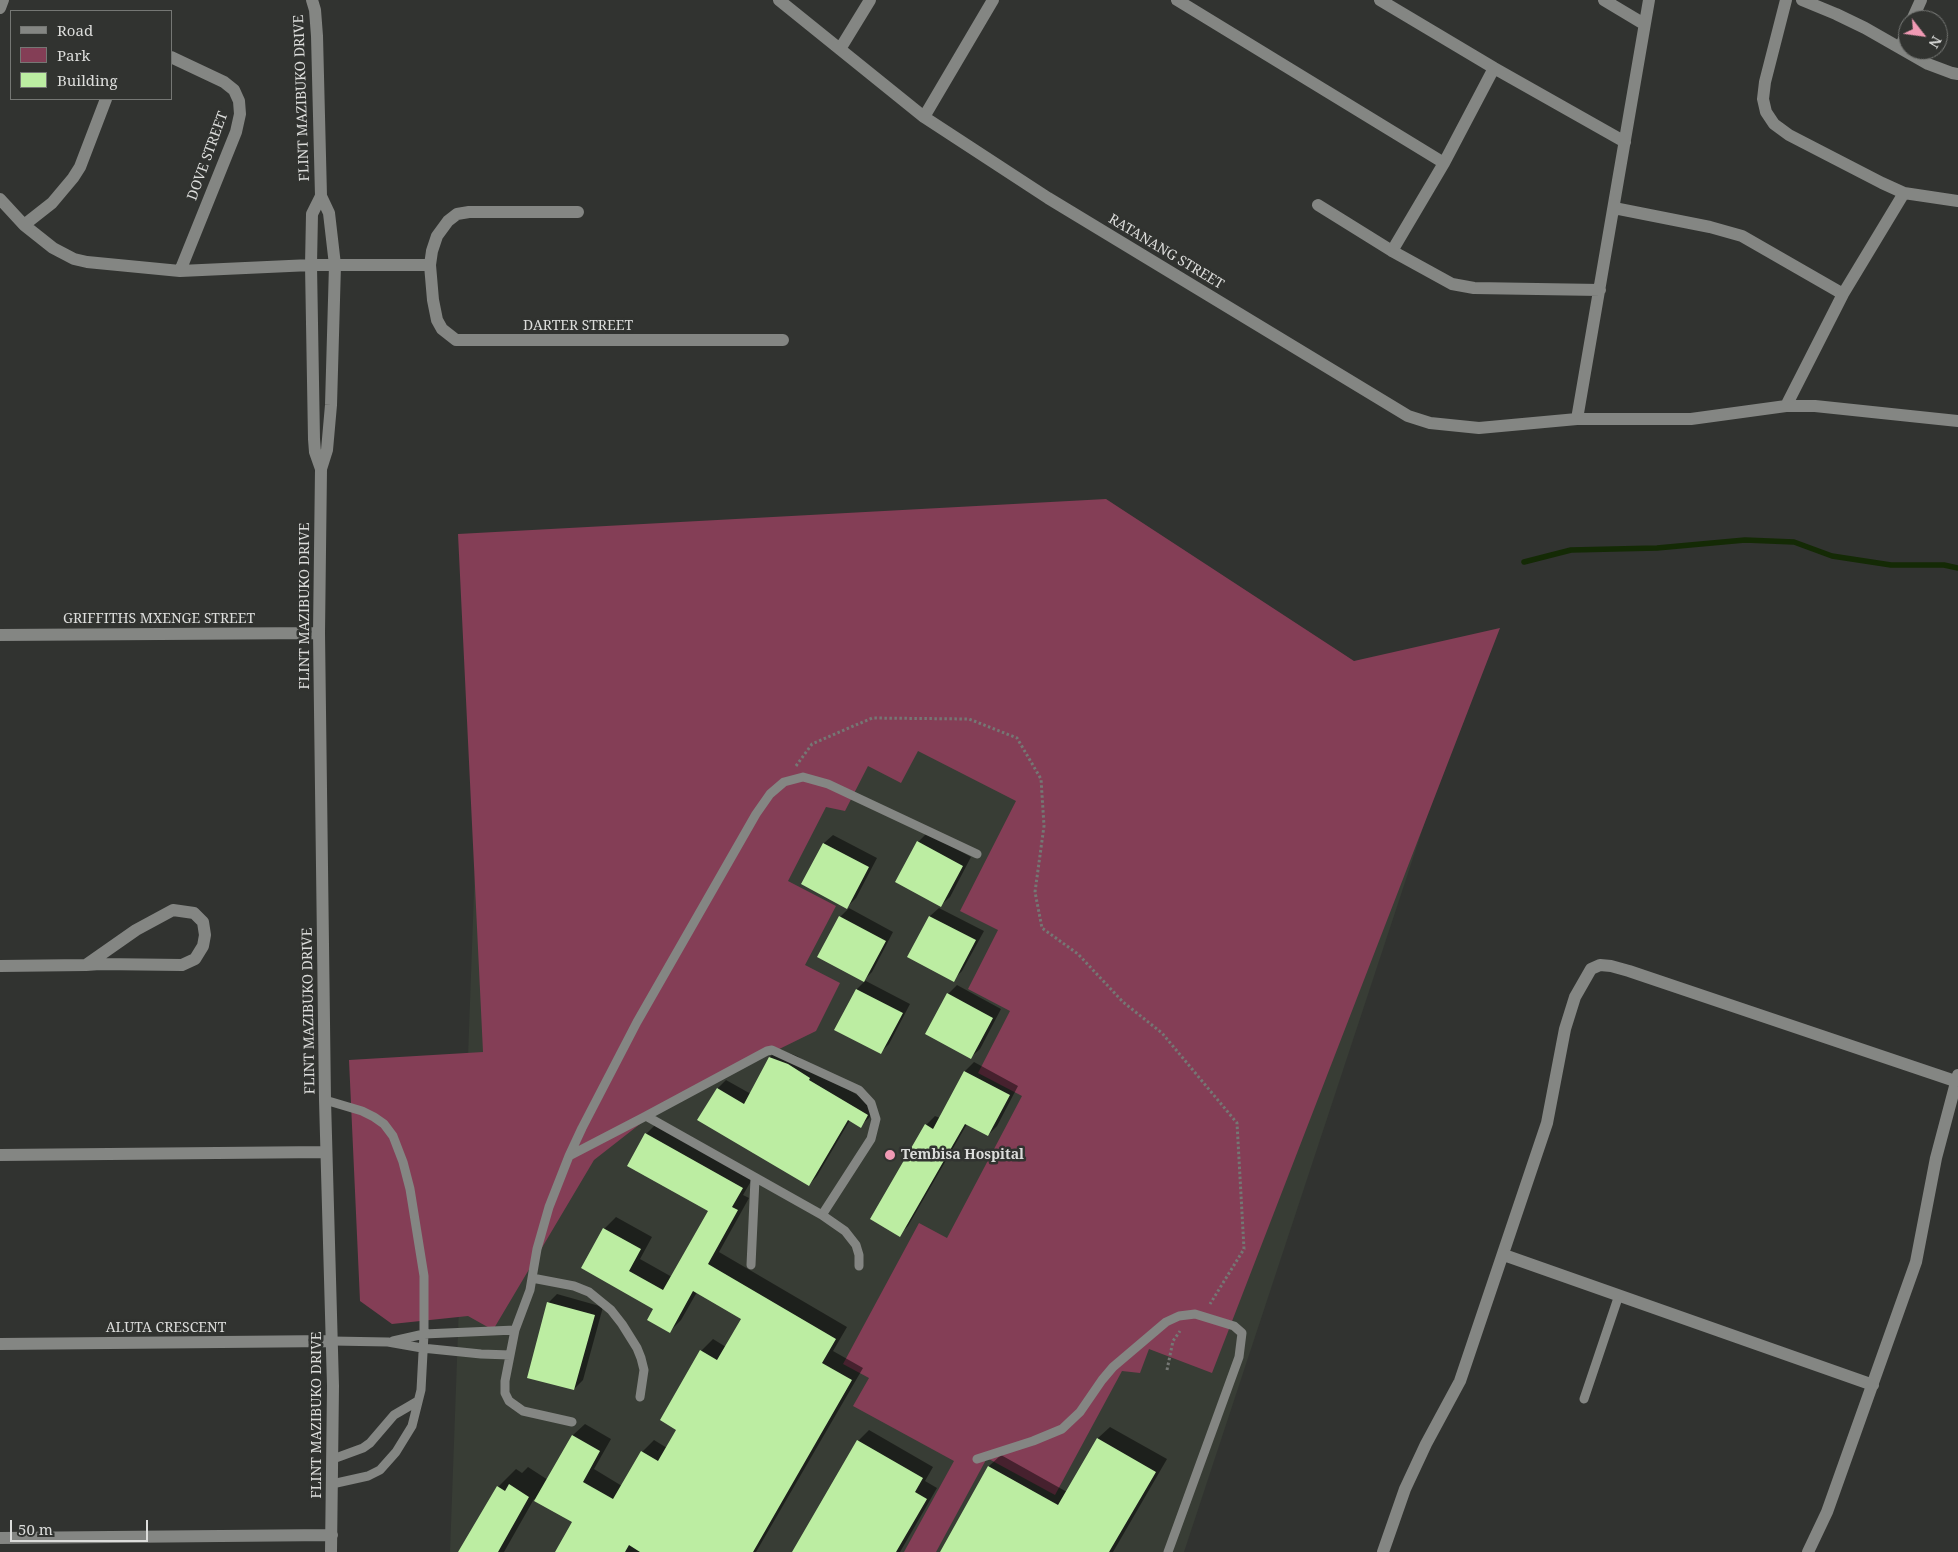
<!DOCTYPE html>
<html>
<head>
<meta charset="utf-8">
<style>
	body { margin:0 }
	#map { position:relative; width:1958px; height:1552px; overflow:hidden; background:#313330; font-family:"Noto Serif",serif }
	canvas { display:block }
	.legend { position:absolute; left:10px; top:10px; width:162px; height:90px; box-sizing:border-box; background:#313330; border:1px solid #757774; margin:0; padding:6px 9px; list-style:none; font-size:15px; color:#dcdddb }
	.legend li { display:flex; align-items:center; gap:10px; height:25px }
	.legend b { width:25px; border:1px solid #757774 }
	.north { position:absolute; left:1898px; top:10px; width:50px; height:50px; box-sizing:border-box; background:#313330; border:1px solid #757774; border-radius:50%; rotate:120deg; font-size:14px; font-weight:700; line-height:20px; text-align:center; color:#dcdddb }
	.north::after { content:''; display:block; margin:auto; width:18px; height:22px; background:#f09ab4; clip-path:polygon(50% 0,100% 100%,50% 72%,0 100%) }
	.scale { position:absolute; left:10px; top:1520px; width:138px; height:22px; box-sizing:border-box; border:2px solid #dcdddb; border-top:0; padding-left:6px; font-size:15px; line-height:18px; white-space:nowrap; color:#dcdddb; -webkit-text-stroke:4px #313330; paint-order:stroke }
</style>
</head>
<body>
<div id="map">
<canvas width="1958" height="1552"></canvas>
<ul class="legend">
<li><b style="height:6px;background:#848683"></b>Road</li>
<li><b style="height:14px;background:#843e56"></b>Park</li>
<li><b style="height:14px;background:#bceda2"></b>Building</li>
</ul>
<div class="north">N</div>
<div class="scale">50 m</div>
</div>
<script>
const c = document.querySelector('canvas').getContext('2d');
c.lineJoin = 'round';
function fillPath(path, color) { c.fillStyle = color; c.fill(path, 'evenodd'); }
const toPath = rows => new Path2D(rows.map(r => 'M' + r).join(''));
function stroke(path, color, width, dash) { c.strokeStyle = color; c.lineWidth = width; c.lineCap = dash ? 'butt' : 'round'; c.setLineDash(dash || []); c.stroke(path); }
function write(font, color, halo, rows, align = 'center') {
  c.font = font + ' "Noto Serif",serif'; c.lineWidth = 5; c.setLineDash([]); c.textBaseline = 'middle'; c.strokeStyle = halo; c.fillStyle = color; for (const [text, x, y, turn = 0] of rows) {
    c.save(); c.translate(x, y); c.rotate((+turn || 0) * Math.PI / 180); c.textAlign = isNaN(turn) ? turn : align; if (halo) c.strokeText(text, 0, 0); c.fillText(text, 0, 0); c.restore();
  }
}
fillPath(toPath([
	[486,562,1446,758,1184,1552,450,1552]
]), '#383d35');
fillPath(toPath([
	[1106,499,1354,661,1500,628,1212,1373,1149,1349,1140,1373,1122,1371,1055,1495,987,1458,936,1552,904,1552,954,1461,853,1406,869,1378,843,1364,919,1223,947,1238,1022,1096,978,1073,1010,1011,968,989,998,930,960,911,1016,801,918,751,901,783,868,766,845,811,826,807,788,881,836,906,805,965,840,983,816,1031,663,1106,594,1160,493,1330,468,1316,392,1324,360,1301,349,1060,483,1052,458,534]
]), '#843e56');
fillPath(toPath([
	[927,833,971,857,950,897,941,905,918,842],
	[833,835,877,858,856,898,847,907,803,883,824,843],
	[849,908,893,932,872,972,864,980,910,1004,889,1044,880,1053,836,1029,857,989,865,981,819,957,840,917],
	[939,908,984,931,962,971,953,980,909,956,930,916],
	[957,985,1001,1009,980,1049,971,1057,948,994],
	[778,1049,797,1056,817,1069,817,1071,876,1106,869,1118,860,1126,850,1120,817,1176,809,1185,699,1120,718,1088,726,1080,751,1094,769,1058],
	[974,1062,1018,1086,997,1126,988,1135,967,1124,908,1226,899,1235,926,1125,935,1116,940,1118,965,1071],
	[658,1122,754,1176,743,1195,749,1198,719,1252,847,1327,833,1351,863,1368,756,1552,556,1552,573,1522,534,1499,504,1552,459,1552,498,1487,516,1469,522,1473,528,1467,548,1480,573,1435,585,1424,611,1439,594,1469,622,1486,642,1452,654,1440,667,1448,678,1429,701,1351,713,1339,726,1347,743,1318,697,1292,681,1320,669,1332,655,1308,582,1268,604,1229,616,1217,652,1237,640,1259,672,1277,710,1211,646,1134],
	[557,1294,603,1307,583,1380,574,1389,548,1303],
	[1110,1427,1167,1459,1113,1552,941,1552,989,1466,1001,1455,1067,1492,1098,1438],
	[869,1430,933,1467,925,1481,937,1488,900,1552,793,1552,858,1441]
]), '#0007');
stroke(toPath([
	[1524,562,1571,550,1657,548,1745,540,1794,542,1832,556,1891,565,1944,565,1958,568]
]), '#142a05', 5.5);
fillPath(toPath([
	[917,841,963,866,941,907,895,882],
	[823,843,869,867,847,909,801,884],
	[839,916,886,941,864,982,817,957],
	[929,916,976,940,954,982,907,957],
	[856,989,903,1013,881,1054,834,1030],
	[947,993,993,1018,971,1059,925,1034],
	[769,1057,788,1064,810,1078,809,1080,868,1115,861,1128,848,1120,809,1186,697,1120,717,1088,744,1104],
	[964,1071,1010,1095,988,1136,965,1124,900,1237,870,1219,925,1124,933,1129],
	[645,1133,743,1188,732,1207,738,1210,708,1264,836,1339,822,1363,852,1380,753,1552,640,1552,629,1545,625,1552,555,1552,572,1522,534,1501,572,1435,600,1451,583,1482,613,1499,641,1451,658,1461,676,1430,660,1420,700,1350,717,1360,741,1319,693,1291,670,1333,647,1320,653,1309,581,1268,603,1228,641,1249,629,1271,663,1290,708,1211,627,1166],
	[547,1302,595,1315,574,1390,527,1378],
	[1097,1438,1156,1472,1109,1552,940,1552,988,1466,1058,1505],
	[857,1440,923,1478,915,1492,927,1499,896,1552,792,1552],
	[509,1484,529,1497,498,1552,458,1552,497,1486,505,1491]
]), '#bceda2');
stroke(toPath([
	[796,766,812,744,872,718,969,719,1017,738,1041,779,1044,826,1035,892,1042,928,1078,954,1123,1002,1162,1033,1237,1123,1244,1249,1210,1304],
	[1167,1370,1173,1341,1180,1331]
]), '#757774', 3, [2.5, 2.5]);
stroke(toPath([
	[325,1100,362,1111,374,1117,384,1124,393,1136,403,1162,410,1189,424,1276,424,1334,421,1390,412,1426,396,1452,380,1470,368,1476,332,1484],
	[646,1116,767,1051,772,1050,859,1090,871,1103,876,1119,871,1139,822,1215],
	[569,1156,646,1116,822,1215,845,1231,856,1245,859,1255,859,1266],
	[751,1265,755,1179],
	[532,1278,537,1249,549,1207,569,1156,582,1128,637,1022,756,814,770,794,784,782,803,777,828,784,977,854],
	[332,1341,388,1342,422,1348,481,1354,510,1355],
	[393,1341,424,1334,515,1330],
	[1584,1399,1619,1295],
	[572,1422,523,1411,509,1401,505,1393,505,1381,515,1330,530,1290,532,1278,574,1286,589,1292,611,1310,622,1324,637,1348,641,1358,644,1370,640,1397],
	[333,1459,363,1448,370,1443,394,1415,418,1401],
	[977,1459,1033,1441,1062,1429,1080,1412,1102,1380,1113,1367,1166,1322,1179,1316,1195,1314,1234,1326,1242,1333,1239,1357,1168,1552]
]), '#848683', 9);
stroke(toPath([
	[312,0,315,10,317,36,321,196,329,213,335,265,331,405,327,450,321,469],
	[779,0,924,117,1048,198,1408,416,1430,423,1479,428,1577,419,1691,419,1786,406,1815,406,1958,421],
	[1177,0,1444,163],
	[1380,0,1494,68,1625,142],
	[1604,0,1644,24],
	[1786,0,1765,82,1763,99,1766,112,1774,124,1789,135,1882,183,1904,193,1958,201],
	[1802,0,1836,14,1865,28,1928,64,1952,73,1958,74],
	[0,8,3,0],
	[1912,20,1921,0],
	[1900,48,1908,30],
	[840,49,870,0],
	[171,57,224,82,234,90,239,101,240,114,236,132,180,271],
	[924,117,993,0],
	[321,196,312,214,311,265,314,439,315,452,321,469,319,633,325,1100,333,1386,331,1552],
	[0,199,24,225,53,248,74,259,87,262,180,271,311,265,430,265,433,300,437,320,442,329,456,340,783,340],
	[1318,205,1392,251,1452,284,1474,288,1600,290],
	[1614,208,1710,227,1742,236,1843,294],
	[24,225,52,203,73,178,80,167,106,99],
	[1392,251,1444,163,1494,68],
	[430,265,432,251,437,236,448,221,457,214,469,212,578,212],
	[1786,406,1843,294,1904,193],
	[1577,419,1649,0],
	[0,635,319,633],
	[0,966,86,965,100,964,182,965,195,959,203,946,205,935,203,922,194,913,173,910,136,930,86,965],
	[0,1155,326,1152],
	[1504,1255,1873,1385],
	[0,1344,332,1341],
	[0,1538,332,1535],
	[1383,1552,1405,1489,1426,1444,1460,1381,1547,1123,1565,1029,1575,997,1591,969,1600,965,1611,966,1629,971,1955,1081],
	[1808,1552,1827,1512,1916,1262,1936,1158,1958,1075]
]), '#848683', 12);
for (const [x, y, r, color] of [
	[890,1155,6,"#f09ab4"]
]) { const dot = new Path2D(); dot.arc(x, y, r, 0, 2 * Math.PI); c.fillStyle = color; c.fill(dot); stroke(dot, '#313330', 2); }
write('14px', '#dcdddb', '#313330', [
	["FLINT MAZIBUKO DRIVE",302,98,-92],
	["DOVE STREET",208,156,-70],
	["RATANANG STREET",1166,252,31],
	["DARTER STREET",578,326],
	["FLINT MAZIBUKO DRIVE",305,606,-90],
	["GRIFFITHS MXENGE STREET",159,619],
	["FLINT MAZIBUKO DRIVE",309,1011,-91],
	["ALUTA CRESCENT",166,1328],
	["FLINT MAZIBUKO DRIVE",317,1415,-90]
]);
write('bold 14px', '#dcdddb', '#313330', [
	["Tembisa Hospital",901,1155]
], 'left');
</script>
</body>
</html>
